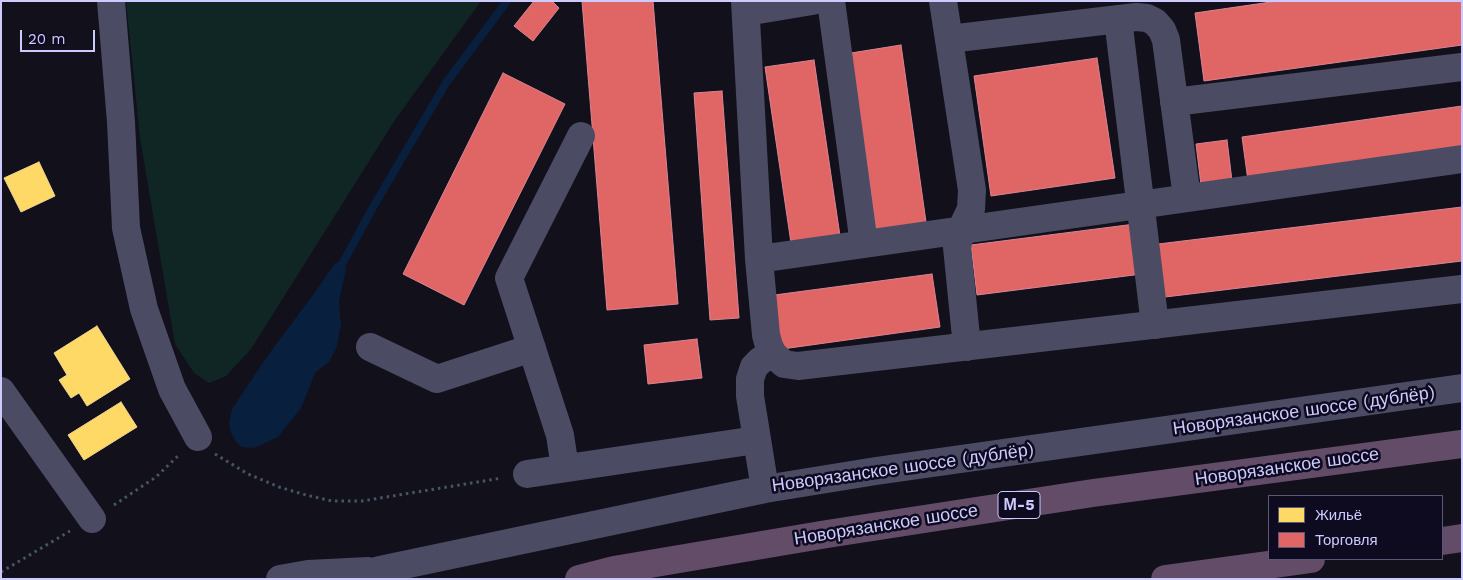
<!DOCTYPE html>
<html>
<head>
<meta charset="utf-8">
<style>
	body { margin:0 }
	#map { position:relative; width:1463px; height:580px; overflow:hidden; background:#12101b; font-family:"Work Sans",sans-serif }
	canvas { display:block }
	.frame { position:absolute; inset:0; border:2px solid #cdcaff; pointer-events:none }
	.legend { position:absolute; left:1268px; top:495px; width:175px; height:65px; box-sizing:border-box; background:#0e0b20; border:1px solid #5a5779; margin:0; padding:6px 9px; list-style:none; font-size:15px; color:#cdcaff }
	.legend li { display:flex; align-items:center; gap:10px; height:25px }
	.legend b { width:25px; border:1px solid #5a5779 }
	.scale { position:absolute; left:20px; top:30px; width:75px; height:22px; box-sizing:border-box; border:2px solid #cdcaff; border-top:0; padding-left:6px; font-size:15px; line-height:18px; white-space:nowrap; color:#cdcaff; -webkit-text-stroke:4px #0e0b20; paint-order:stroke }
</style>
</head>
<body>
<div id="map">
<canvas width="1463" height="580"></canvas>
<div class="frame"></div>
<ul class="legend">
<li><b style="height:14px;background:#ffd966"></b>Жильё</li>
<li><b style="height:14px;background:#e06666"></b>Торговля</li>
</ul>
<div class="scale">20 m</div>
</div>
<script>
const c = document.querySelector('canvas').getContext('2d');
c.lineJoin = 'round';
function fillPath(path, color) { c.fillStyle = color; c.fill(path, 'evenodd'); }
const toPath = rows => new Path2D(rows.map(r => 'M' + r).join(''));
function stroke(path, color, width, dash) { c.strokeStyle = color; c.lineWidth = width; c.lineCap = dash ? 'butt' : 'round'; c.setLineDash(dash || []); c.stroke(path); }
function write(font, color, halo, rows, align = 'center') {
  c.font = font + ' "Work Sans",sans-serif'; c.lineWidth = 5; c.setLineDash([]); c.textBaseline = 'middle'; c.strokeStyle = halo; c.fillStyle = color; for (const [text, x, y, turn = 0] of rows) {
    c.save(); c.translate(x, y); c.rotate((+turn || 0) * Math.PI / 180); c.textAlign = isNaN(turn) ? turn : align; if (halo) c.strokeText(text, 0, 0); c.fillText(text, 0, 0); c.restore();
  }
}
fillPath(toPath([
	[126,1,481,1,395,120,251,349,226,376,209,383,194,373,175,344,140,138]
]), '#0f2625');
fillPath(toPath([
	[344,261,346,269,339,301,341,324,337,346,329,362,315,373,301,408,278,437,254,448,242,447,236,442,231,433,229,423,232,409,266,358,315,292,335,263]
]), '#091f3e');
const homes = toPath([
	[39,162,55,196,21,212,4,178,39,162],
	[97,326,130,379,87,406,79,393,71,398,59,380,67,375,54,353,97,326],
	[121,402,137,427,84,460,68,435,121,402]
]);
fillPath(homes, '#ffd966');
stroke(homes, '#f0d494', 1);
const shops = toPath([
	[534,1,552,1,559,8,533,41,514,26,534,1],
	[582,1,653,1,678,304,607,310,582,1],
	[1278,1,1462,1,1462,45,1204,81,1195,13,1278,1],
	[901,45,926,222,876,229,851,53,901,45],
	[1097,58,1115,178,991,196,974,76,1097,58],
	[814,60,840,236,791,243,765,67,814,60],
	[503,73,565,104,464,305,403,274,503,73],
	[722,91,739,318,710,320,694,93,722,91],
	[1462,106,1462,158,1249,188,1242,137,1462,106],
	[1227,140,1233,189,1202,193,1196,144,1227,140],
	[1462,207,1462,261,1157,298,1150,245,1462,207],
	[1135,224,1142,274,977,295,971,245,1135,224],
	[932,274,940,327,775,350,767,296,932,274],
	[697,339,702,378,648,384,644,345,697,339]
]);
fillPath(shops, '#e06666');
stroke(shops, '#da8494', 1);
stroke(toPath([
	[340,268,372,209,446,83,507,1]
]), '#091f3e', 8);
stroke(toPath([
	[215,454,248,474,279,487,306,495,332,501,362,501,502,478],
	[114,505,156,477,180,454],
	[1,572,70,531]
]), '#455664', 3, [2.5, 4]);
stroke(toPath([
	[111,1,121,122,126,228,144,309,172,389,198,437],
	[745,1,759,259,766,335,769,346,773,354,784,364,798,366,1462,289],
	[831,1,864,244],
	[943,1,972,190,971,209,961,230,957,247,967,347],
	[746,12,812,1],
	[1118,19,1155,325],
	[949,39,1136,17,1147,18,1155,22,1162,30,1166,40,1187,198],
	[1174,102,1462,67],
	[759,259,1462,159],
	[370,347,437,379,532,348],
	[1,391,92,519],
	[565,468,560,435,509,278,581,136],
	[527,474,756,440],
	[765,489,750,396,750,379,754,367,761,360,773,354],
	[280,579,308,574,368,571],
	[349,579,380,570,765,489,876,471,1462,388]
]), '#4b4b64', 28);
stroke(toPath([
	[1442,541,1462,538],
	[579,579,614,570,827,534,1093,493,1462,444],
	[1165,579,1311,559]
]), '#634c68', 28);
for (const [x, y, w] of [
	[1019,505,42]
]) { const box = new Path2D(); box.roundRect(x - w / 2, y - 13.5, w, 27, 4); c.fillStyle = '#0e0b20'; c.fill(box); stroke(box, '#cdcaff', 1); }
write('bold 16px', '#cdcaff', null, [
	["М-5",1019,505]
]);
write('18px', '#cdcaff', '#0e0b20', [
	["Новорязанское шоссе (дублёр)",1304,411,-8],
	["Новорязанское шоссе",1287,467,-8],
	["Новорязанское шоссе (дублёр)",903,468,-8],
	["Новорязанское шоссе",886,525,-9]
]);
</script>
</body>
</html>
